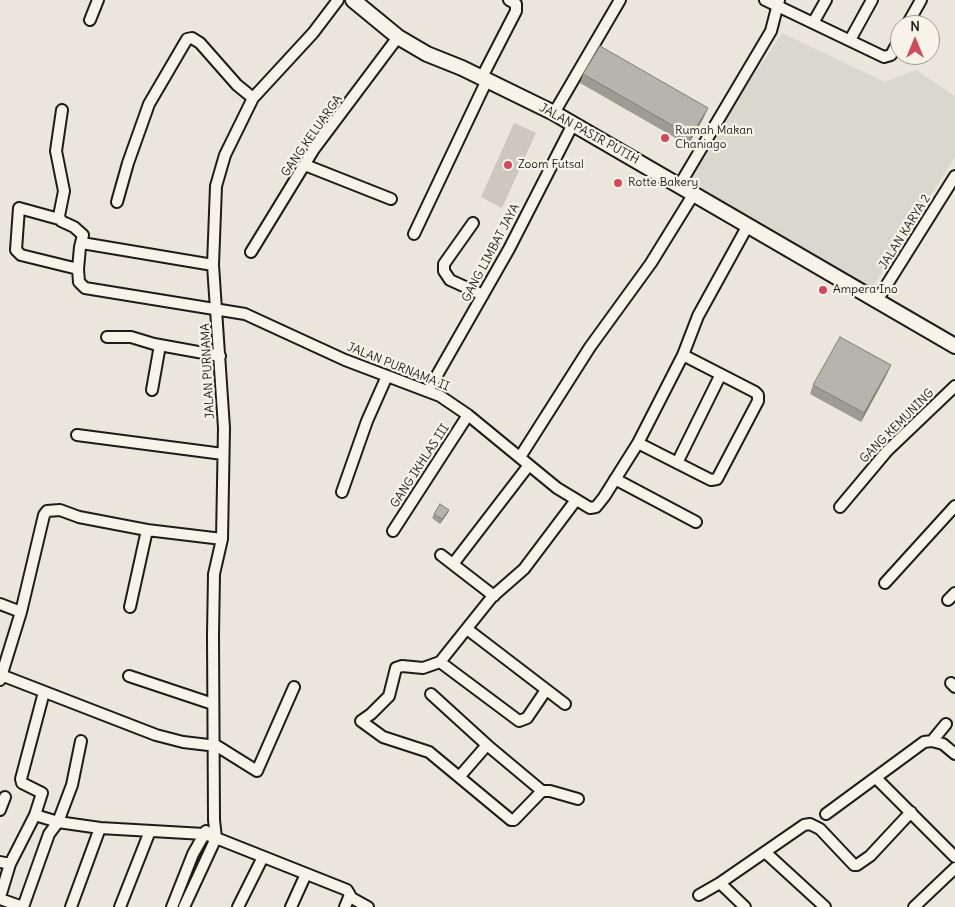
<!DOCTYPE html>
<html>
<head>
<meta charset="utf-8">
<style>
	body { margin:0 }
	#map { position:relative; width:955px; height:907px; overflow:hidden; background:#eae6dc; font-family:Delius,sans-serif }
	canvas { display:block }
	.north { position:absolute; left:890px; top:15px; width:50px; height:50px; box-sizing:border-box; background:#f7f3e8; border:1px solid #9f9d96; border-radius:50%; rotate:0deg; font-size:14px; font-weight:700; line-height:20px; text-align:center; color:#1c1c1c }
	.north::after { content:''; display:block; margin:auto; width:18px; height:22px; background:#d1495b; clip-path:polygon(50% 0,100% 100%,50% 72%,0 100%) }
</style>
</head>
<body>
<div id="map">
<canvas width="955" height="907"></canvas>
<div class="north">N</div>
</div>
<script>
const c = document.querySelector('canvas').getContext('2d');
c.lineJoin = 'round';
function fillPath(path, color) { c.fillStyle = color; c.fill(path, 'evenodd'); }
const toPath = rows => new Path2D(rows.map(r => 'M' + r).join(''));
function stroke(path, color, width, dash) { c.strokeStyle = color; c.lineWidth = width; c.lineCap = dash ? 'butt' : 'round'; c.setLineDash(dash || []); c.stroke(path); }
function write(font, color, halo, rows, align = 'center') {
  c.font = font + ' Delius,sans-serif'; c.lineWidth = 4.5; c.setLineDash([]); c.textBaseline = 'middle'; c.strokeStyle = halo; c.fillStyle = color; for (const [text, x, y, turn = 0] of rows) {
    c.save(); c.translate(x, y); c.rotate((+turn || 0) * Math.PI / 180); c.textAlign = isNaN(turn) ? turn : align; if (halo) c.strokeText(text, 0, 0); c.fillText(text, 0, 0); c.restore();
  }
}
fillPath(toPath([
	[782,33,885,82,916,70,955,96,955,157,869,293,682,181]
]), '#dad7ce');
fillPath(toPath([
	[514,123,536,133,502,208,481,197]
]), '#ccc8c0');
const minor = toPath([
	[765,0,884,57,891,55,900,38],
	[90,20,98,0],
	[813,23,826,0],
	[907,25,921,0],
	[850,40,872,0],
	[482,77,516,11,516,4,509,0],
	[62,110,56,151,64,191,59,216,61,221,74,227,83,235,80,247,78,269,79,282,85,288,245,314,345,360,440,396,468,415,557,488,590,508,596,507,604,497,638,443,683,355,698,316,747,227],
	[554,113,620,0],
	[305,165,391,199],
	[679,186,771,31,779,0],
	[117,202,128,163,149,104,187,39,192,38,200,43,237,85,253,98],
	[59,219,19,208,16,250,21,255,78,269],
	[473,223,444,264,444,271,450,280,483,295],
	[414,234,487,80],
	[82,243,213,265],
	[251,252,314,149,398,37],
	[876,302,955,176],
	[107,337,131,337,154,344,220,356],
	[152,390,160,345],
	[428,391,509,249,573,124],
	[77,435,223,454],
	[638,443,701,475,711,480,717,479,758,401,758,395,755,392,683,355],
	[520,457,590,347,651,263,693,195],
	[677,463,720,376],
	[615,479,696,522],
	[342,492,367,421,387,376],
	[840,507,887,451,955,386],
	[393,531,468,415],
	[441,555,494,596],
	[453,564,529,465],
	[885,583,955,506],
	[948,600,955,593],
	[0,604,21,612],
	[130,607,147,530],
	[467,629,565,704],
	[440,662,423,668,402,666,396,668,389,696,371,714,361,721,383,737,429,752,511,820,514,820,542,791,550,791,578,799],
	[1,675,156,735,183,742,217,746,257,771,294,687],
	[129,676,213,704],
	[0,680,21,612,44,515,47,511,60,510,79,517,147,530,222,539],
	[951,683,955,687],
	[546,690,527,718,519,721,440,662,492,597,524,569,576,500],
	[431,694,487,745,460,776],
	[932,741,946,724],
	[487,745,542,791],
	[876,778,955,857],
	[0,810,5,797],
	[826,814,924,742,932,741,943,744,955,754],
	[35,815,58,822,72,785,81,741],
	[765,852,825,907],
	[0,862,10,864],
	[699,895,720,883],
	[0,897,10,864,35,815,42,793,22,783,21,779,44,692],
	[350,897,368,907],
	[0,899,23,907],
	[23,907,49,834,58,822,100,828,204,834,216,838,347,890,350,895,345,907],
	[71,907,100,828],
	[120,907,150,831],
	[172,907,193,854,206,831],
	[184,907,216,838,214,820,213,635,214,574,222,539,224,428,213,265,216,186,225,155,253,98,313,33,338,0],
	[238,907,263,857],
	[291,907,306,874],
	[745,907,720,883,804,825,810,824,820,829,854,865,857,865,870,856,911,812],
	[914,907,955,868]
]);
const highway = toPath([
	[353,0,398,37,427,54,462,68,554,113,955,346]
]);
stroke(minor, '#1c1c1c', 14);
stroke(highway, '#1c1c1c', 18);
stroke(minor, '#f7f3e8', 10);
stroke(highway, '#f7f3e8', 14);
fillPath(toPath([
	[583,74,704,117,688,145,580,83],
	[887,374,861,422,810,394,813,385],
	[449,510,447,514,440,524,432,518,434,514]
]), '#9d9b94');
fillPath(toPath([
	[708,108,704,117,688,145,691,136],
	[891,365,887,374,861,422,864,413],
	[449,510,447,514,440,524,442,519]
]), '#7f7e78');
const building = toPath([
	[600,46,708,108,691,136,583,74,600,46],
	[840,337,891,365,864,413,813,385,840,337],
	[440,504,449,510,442,519,434,514,440,504]
]);
fillPath(building, '#b6b4ac');
stroke(building, '#7f7e78', 1);
for (const [x, y, r, color] of [
	[665,138,5,"#d1495b"],
	[508,165,5,"#d1495b"],
	[618,183,5,"#d1495b"],
	[823,290,5,"#d1495b"]
]) { const dot = new Path2D(); dot.arc(x, y, r, 0, 2 * Math.PI); c.fillStyle = color; c.fill(dot); stroke(dot, '#f7f3e8', 2); }
write('12px', '#1c1c1c', '#f7f3e8', [
	["Rumah Makan",675,131],
	["Chaniago",675,145],
	["Zoom Futsal",518,165],
	["Rotte Bakery",628,183],
	["Ampera Ino",833,290]
], 'left');
write('12px', '#1c1c1c', '#f7f3e8', [
	["JALAN PASIR PUTIH",589,134,29],
	["GANG KELUARGA",312,136,-55],
	["JALAN KARYA 2",905,232,-58],
	["GANG LIMBAT JAYA",491,253,-62],
	["JALAN PURNAMA II",398,367,22],
	["JALAN PURNAMA",208,371,-93],
	["GANG KEMUNING",897,426,-45],
	["GANG IKHLAS III",420,466,-57]
]);
</script>
</body>
</html>
